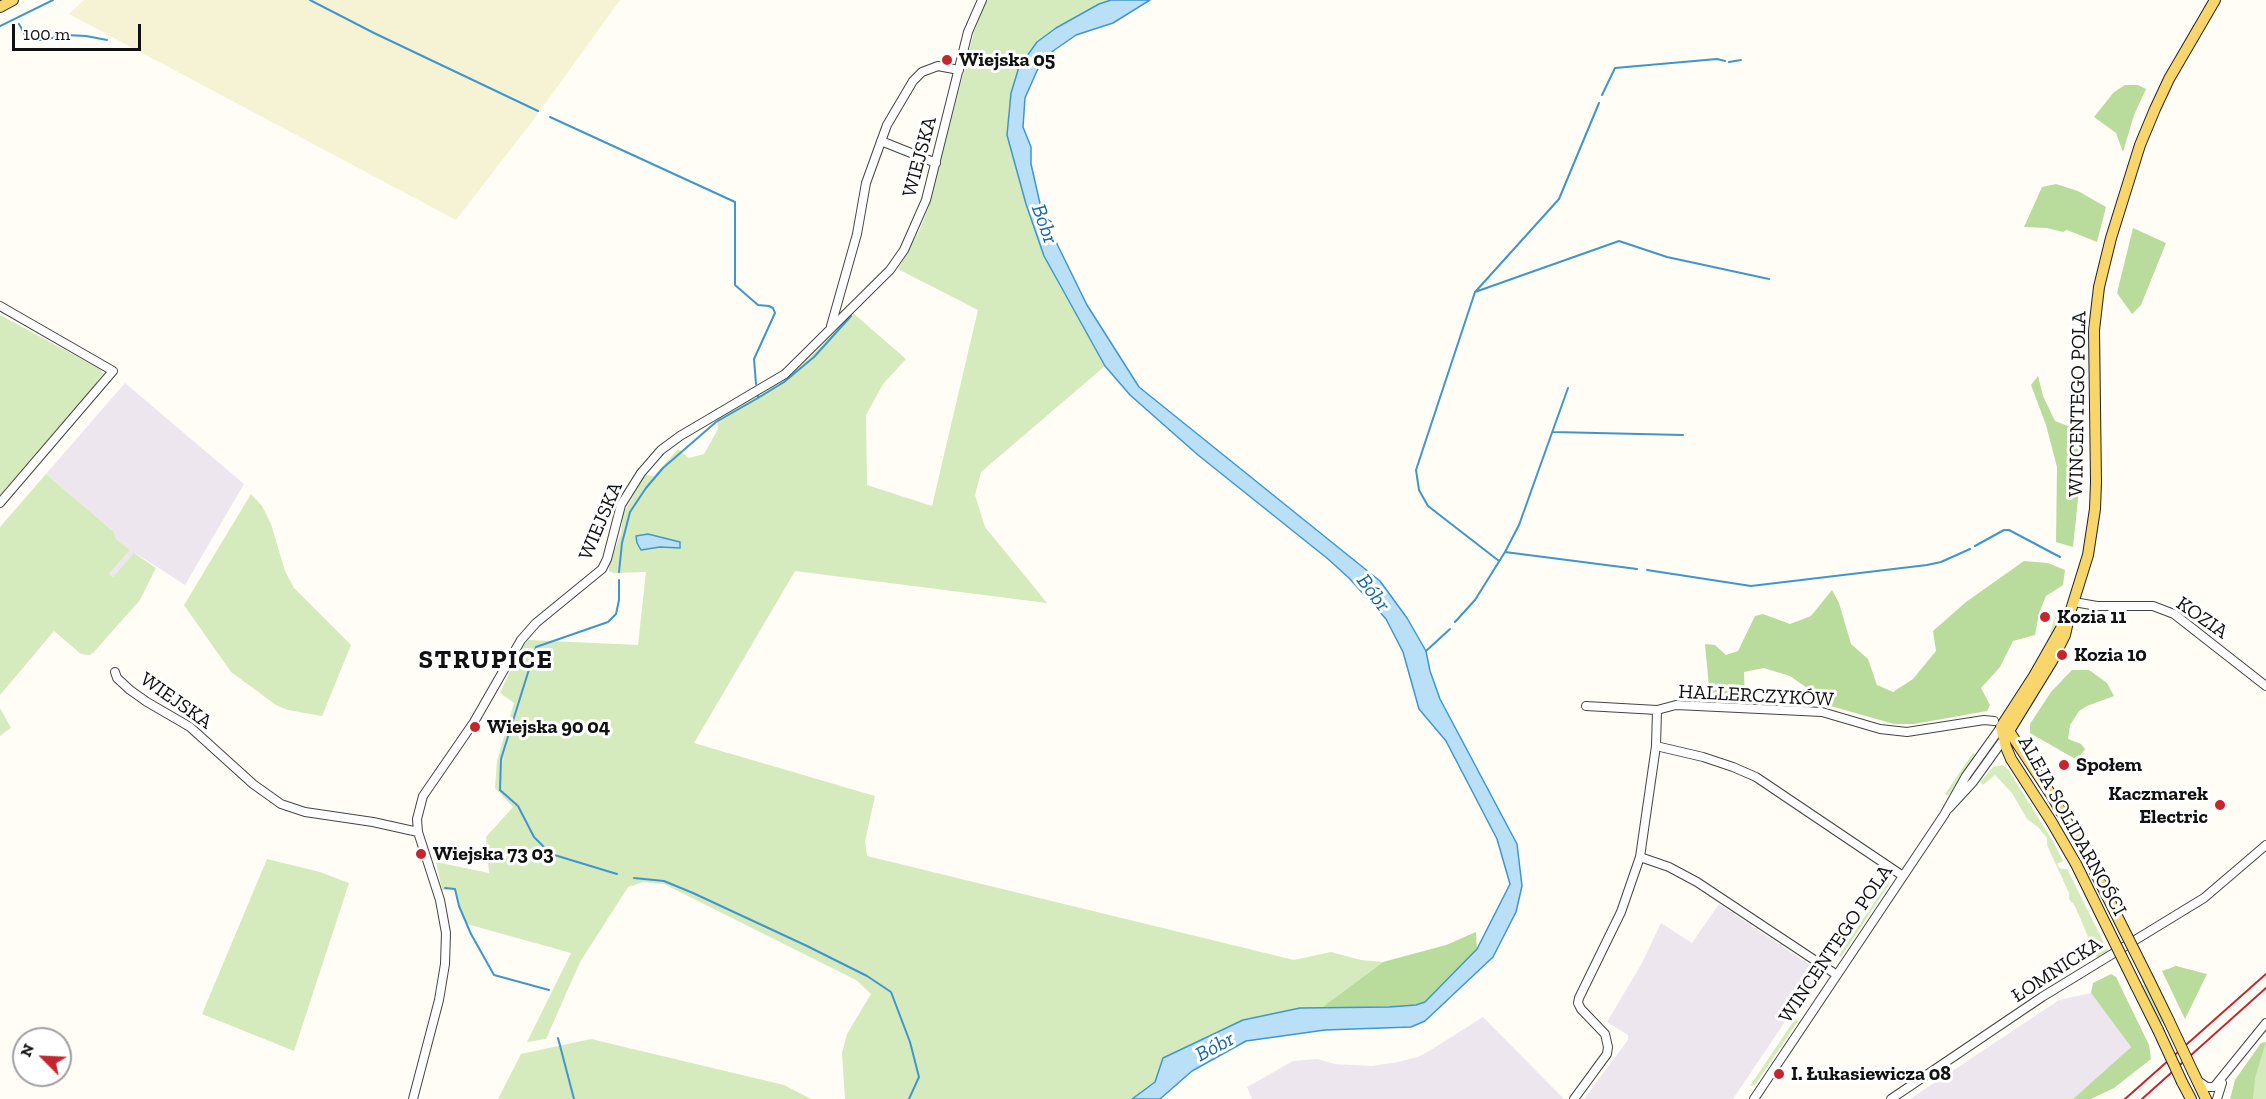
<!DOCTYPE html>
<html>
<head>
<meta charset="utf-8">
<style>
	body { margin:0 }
	#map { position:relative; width:2266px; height:1099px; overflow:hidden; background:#fffdf5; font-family:"Zilla Slab",serif }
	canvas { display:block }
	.north { position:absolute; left:12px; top:1027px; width:60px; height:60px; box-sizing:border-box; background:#fff; border:2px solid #a0a0a0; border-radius:50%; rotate:294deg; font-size:16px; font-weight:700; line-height:24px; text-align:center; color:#111 }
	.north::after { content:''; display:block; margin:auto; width:21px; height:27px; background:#c4262e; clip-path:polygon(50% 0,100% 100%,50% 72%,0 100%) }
	.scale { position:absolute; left:12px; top:24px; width:129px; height:27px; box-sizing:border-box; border:3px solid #111; border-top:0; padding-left:8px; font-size:18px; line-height:21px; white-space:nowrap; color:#111; -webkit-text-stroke:4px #fff; paint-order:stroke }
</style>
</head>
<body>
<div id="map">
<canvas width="2266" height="1099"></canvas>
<div class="north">N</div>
<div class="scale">100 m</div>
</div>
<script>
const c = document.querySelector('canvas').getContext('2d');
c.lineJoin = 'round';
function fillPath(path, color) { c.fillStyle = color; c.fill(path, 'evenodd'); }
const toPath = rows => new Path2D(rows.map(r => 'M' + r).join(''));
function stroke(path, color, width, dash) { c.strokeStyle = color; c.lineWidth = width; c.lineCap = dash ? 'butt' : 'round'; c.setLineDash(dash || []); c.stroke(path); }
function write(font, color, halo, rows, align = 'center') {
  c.font = font + ' "Zilla Slab",serif'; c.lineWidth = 6; c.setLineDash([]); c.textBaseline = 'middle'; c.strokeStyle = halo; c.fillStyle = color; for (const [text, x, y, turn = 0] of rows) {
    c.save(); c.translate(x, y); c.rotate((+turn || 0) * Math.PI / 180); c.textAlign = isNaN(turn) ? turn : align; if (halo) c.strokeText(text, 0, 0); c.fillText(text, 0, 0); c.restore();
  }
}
fillPath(toPath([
	[125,383,244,484,185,585,135,553,113,577,109,574,130,550,116,539,114,532,46,474],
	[1719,904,1816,969,1817,974,1733,1099,1584,1099,1628,1040,1628,1035,1607,1022,1642,963,1661,923,1692,943],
	[2091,993,2131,1047,2073,1099,1910,1099,2059,1000],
	[1483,1017,1564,1099,1252,1099,1247,1087,1293,1061,1317,1059,1335,1064,1372,1066,1398,1062,1417,1057,1426,1053]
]), '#eee6ef');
fillPath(toPath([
	[84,0,620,0,534,119,456,220,69,14]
]), '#f6f3d4');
fillPath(toPath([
	[987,0,1111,0,1099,4,1056,28,1037,42,1029,51,1011,93,1009,109,1007,135,1030,217,1057,281,1105,366,981,472,975,495,985,527,1047,603,795,571,694,743,875,796,865,841,867,856,1294,960,1331,952,1361,960,1383,962,1321,1008,1300,1008,1155,1082,1132,1099,845,1099,842,1053,847,1034,871,994,856,980,664,884,643,882,628,887,580,962,546,1039,527,1042,571,953,467,924,459,906,455,889,442,890,436,862,489,873,486,837,513,807,495,788,497,761,514,703,500,693,519,652,528,640,638,645,646,572,613,573,609,571,609,566,621,533,623,514,645,475,654,476,678,449,689,458,704,454,718,429,717,419,785,379,812,355,853,313,906,359,883,384,866,415,867,485,932,506,978,310,898,269,920,229,928,209,974,32],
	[0,315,100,369,103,373,81,404,0,495],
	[46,474,114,532,116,539,130,550,109,574,113,577,134,553,156,568,140,600,93,653,90,655,81,654,54,631,0,695,0,527],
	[251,494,262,506,271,524,285,571,294,588,351,645,322,716,288,710,276,705,231,672,184,605],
	[2058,607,2063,611,2052,634,2050,633],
	[0,708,11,728,0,736],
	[1973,753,1976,755,1948,796,1945,794],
	[2002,765,2008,769,2054,843,2063,861,2057,864,2058,866,2061,869,2067,869,2108,951,2097,958,2075,906,2069,899,2069,893,2047,845,2047,838,2038,827,2027,819,2012,793,1995,775,1983,785,1980,782,1993,767],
	[267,859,320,872,349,883,294,1051,202,1014],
	[1890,880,1888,886,1841,957,1838,955],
	[2145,984,2163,1022,2160,1024,2142,986],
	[1795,1019,1798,1021,1755,1085,1750,1086],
	[591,1039,784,1085,811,1099,498,1099,521,1054],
	[2266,1042,2266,1099,2236,1099,2239,1086]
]), '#d5ebbd');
fillPath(toPath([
	[2125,85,2138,85,2146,89,2134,115,2123,152,2116,133,2094,117,2114,92],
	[2056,184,2078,191,2106,207,2097,242,2067,230,2063,232,2047,228,2024,227,2042,187],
	[2133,228,2166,243,2141,305,2132,314,2117,293],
	[2038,376,2043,396,2055,421,2068,426,2079,426,2078,499,2073,547,2056,542,2057,467,2046,425,2031,385],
	[2024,561,2048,563,2065,570,2063,585,2046,596,2039,613,2035,635,2013,641,2000,667,1981,688,1990,705,1987,711,1914,724,1894,724,1813,701,1810,690,1790,676,1764,668,1744,672,1745,705,1713,702,1709,687,1705,644,1715,645,1726,655,1738,651,1755,616,1763,614,1790,624,1811,616,1832,590,1839,603,1851,644,1868,659,1877,685,1893,692,1913,679,1936,651,1933,631,1966,602],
	[2072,670,2089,670,2107,683,2114,696,2087,706,2079,711,2070,725,2068,739,2081,744,2085,749,2077,760,2030,733,2030,724,2051,692],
	[1476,932,1477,949,1425,1002,1416,1005,1390,1007,1321,1008,1383,962,1446,945],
	[2176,966,2207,974,2185,1019,2162,971],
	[2111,974,2116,977,2149,1045,2151,1059,2114,1088,2091,1099,2073,1099,2131,1047,2091,993,2093,983],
	[2266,1042,2255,1078,2253,1099,2230,1099,2235,1080,2261,1043]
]), '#b9dc9c');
const water = toPath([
	[1111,0,1150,0,1113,23,1076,35,1053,51,1040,64,1025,98,1023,127,1031,147,1031,164,1041,208,1058,246,1087,305,1139,387,1380,581,1407,618,1426,651,1430,671,1440,699,1517,844,1522,886,1516,912,1493,957,1425,1021,1411,1027,1325,1030,1246,1041,1192,1071,1160,1099,1132,1099,1155,1082,1163,1058,1243,1020,1300,1008,1389,1007,1416,1005,1425,1002,1477,949,1510,884,1497,839,1446,741,1419,709,1403,652,1386,619,1349,578,1328,559,1198,455,1130,395,1105,366,1044,256,1026,204,1007,135,1011,93,1019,67,1037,42,1056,28,1099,4,1111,0],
	[648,534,680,542,680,548,660,547,641,550,637,543,636,536,648,534]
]);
fillPath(water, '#b9e0f7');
stroke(water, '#3f96cf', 1.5);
stroke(toPath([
	[310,0,374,33,538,111],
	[19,24,25,35,33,40,43,40,66,35,86,36,107,40],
	[0,26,53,0],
	[1729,62,1741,60],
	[1602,95,1615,68,1717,59,1725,61],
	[550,117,735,202,735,285,758,305,769,306,773,308,775,313,754,359,756,384],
	[1476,291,1559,199,1599,103],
	[758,398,784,382,814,357,851,316],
	[1553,432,1683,435],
	[1975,546,2004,530,2009,530,2060,557],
	[1505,552,1519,525,1568,388],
	[1499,561,1428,506,1419,490,1416,470,1475,292,1619,241,1667,257,1769,279],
	[1647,570,1751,586,1927,565,1941,562,1970,549],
	[619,572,622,543,630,512,646,488,663,468,716,422,758,398,758,395],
	[1455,622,1475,600,1505,552,1637,569],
	[1426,651,1450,629],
	[617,874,551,854,534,837,518,806,500,790,501,759,536,647,608,622,616,614,619,600,619,580],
	[634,878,664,881,693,893,807,946,867,976,891,992,910,1042,919,1077,909,1099],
	[445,888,455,889,459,906,471,934,494,975,549,990],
	[558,1038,574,1099]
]), '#3f96cf', 2);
const minor = toPath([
	[881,141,936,163],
	[0,306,113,371,0,503],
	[831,326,857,234,866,183,887,125,913,81,922,72,938,66,959,70],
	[2074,602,2097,606,2153,606,2174,614,2266,686],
	[115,672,117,678,130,690,147,702,190,727,253,784,281,804,305,812,373,822,418,832],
	[1586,706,1657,710,1676,705,1822,712,1880,729,1907,732,1984,720,1994,721],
	[1656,746,1703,757,1733,767,1756,777,1903,876],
	[1949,808,1973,782,2006,736],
	[1640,857,1669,867,1697,882,1837,975],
	[2198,1081,2207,1087,2214,1087,2266,1023],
	[413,1099,439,1000,445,964,446,933,440,900,418,832,417,819,423,796,474,722,521,640,536,623,602,569,607,559,621,505,641,473,661,450,680,436,785,374,890,270,904,250,926,200,968,32,982,0],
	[1574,1099,1607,1054,1608,1047,1605,1034,1581,1009,1578,1003,1579,998,1621,912,1640,857,1656,746,1657,710],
	[1754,1099,1944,815,1966,776,2001,727,2004,728],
	[1891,1099,2042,997,2204,898,2266,845],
	[2217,1099,2222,1083]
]);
const major = toPath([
	[0,7,13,0],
	[2067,618,2034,676,2001,727,2006,747,2011,759,2051,821,2076,864],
	[2088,858,2052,796,2009,731,2052,661,2065,635,2070,613,2088,555,2095,509,2096,482,2094,330,2099,287,2111,238,2140,145,2155,109,2169,79,2215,0],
	[2149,980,2169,1021],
	[2136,986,2158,1030],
	[2193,1072,2206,1099],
	[2182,1082,2191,1099]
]);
stroke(minor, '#444', 10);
stroke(major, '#222', 12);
stroke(minor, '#fff', 8);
stroke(major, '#f9d66b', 10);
stroke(toPath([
	[2125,1099,2266,974],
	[2142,1099,2266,988]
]), '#c4262e', 2);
const majorBridge = toPath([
	[2088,858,2149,980],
	[2076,864,2136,986],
	[2169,1021,2193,1072],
	[2158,1030,2182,1082]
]);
stroke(majorBridge, '#222', 12, []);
stroke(majorBridge, '#f9d66b', 10);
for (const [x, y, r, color] of [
	[947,60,6,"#c4262e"],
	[2045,617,6,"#c4262e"],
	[2062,655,6,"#c4262e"],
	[475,727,6,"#c4262e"],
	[2064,765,6,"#c4262e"],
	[2220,805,6,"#c4262e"],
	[421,854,6,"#c4262e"],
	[1779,1074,6,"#c4262e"]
]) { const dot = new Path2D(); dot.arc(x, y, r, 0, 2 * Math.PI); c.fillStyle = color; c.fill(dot); stroke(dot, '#fff', 2); }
write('bold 20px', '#111', '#fff', [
	["Wiejska 05",959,60],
	["Kozia 11",2057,617],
	["Kozia 10",2074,655],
	["Wiejska 90 04",487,727],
	["Społem",2076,765],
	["Kaczmarek",2208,794,"right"],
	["Electric",2208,817,"right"],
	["Wiejska 73 03",433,854],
	["I. Łukasiewicza 08",1791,1074]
], 'left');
write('20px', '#111', '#fff', [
	["WIEJSKA",920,157,-75],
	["WINCENTEGO POLA",2078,404,-89],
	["WIEJSKA",601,521,-67],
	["KOZIA",2202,618,35],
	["HALLERCZYKÓW",1756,696,3],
	["WIEJSKA",176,701,35],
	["ALEJA SOLIDARNOŚCI",2072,826,61],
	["WINCENTEGO POLA",1836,944,-56],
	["ŁOMNICKA",2057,970,-33]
]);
write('italic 21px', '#1768a6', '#fff', [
	["Bóbr",1044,224,70],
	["Bóbr",1373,593,53],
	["Bóbr",1215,1047,-28]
]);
c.letterSpacing = '1.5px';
write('bold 26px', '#111', '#fff', [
	["STRUPICE",486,661]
]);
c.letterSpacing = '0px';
</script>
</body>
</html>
